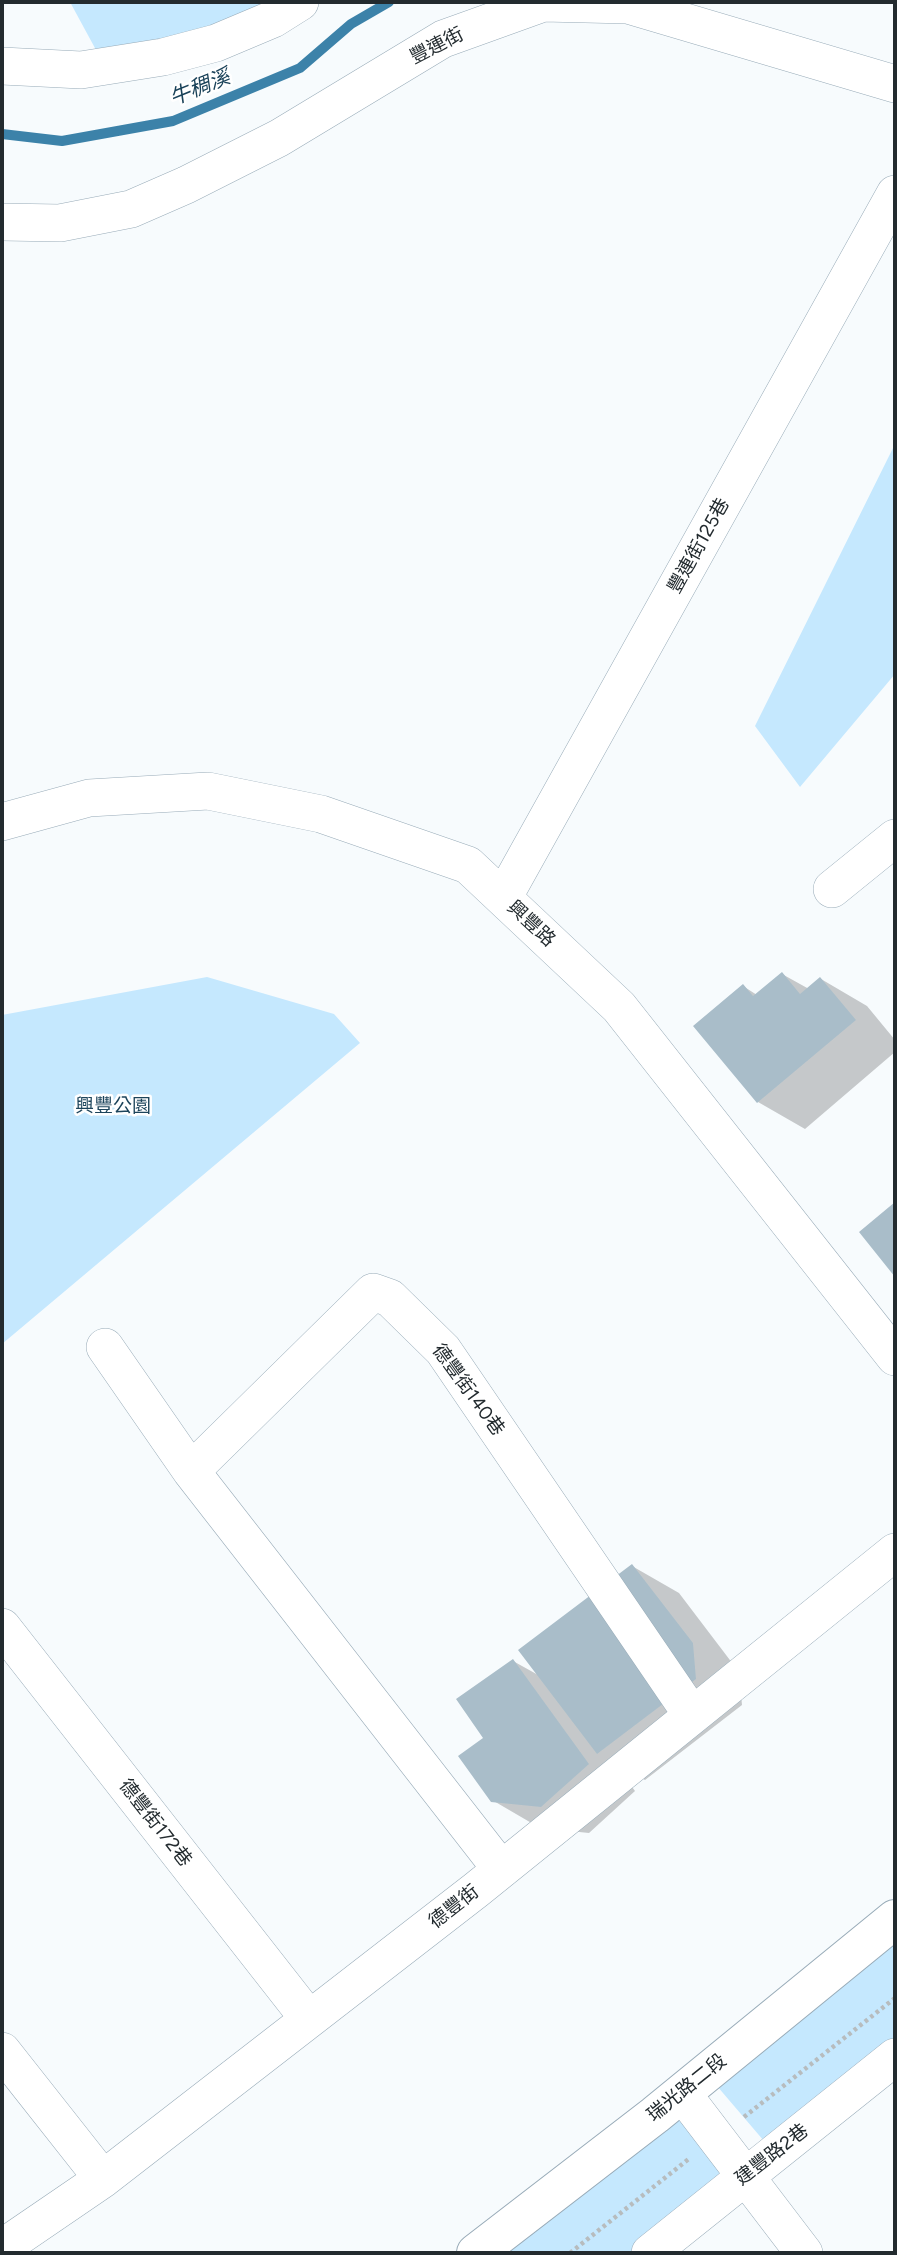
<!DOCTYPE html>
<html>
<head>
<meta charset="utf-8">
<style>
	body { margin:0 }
	#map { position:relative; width:897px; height:2255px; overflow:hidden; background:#f7fbfd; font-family:Figtree,sans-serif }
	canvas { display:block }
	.frame { position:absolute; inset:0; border:4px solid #232b2f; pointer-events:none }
</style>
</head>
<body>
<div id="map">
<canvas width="897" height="2255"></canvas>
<div class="frame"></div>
</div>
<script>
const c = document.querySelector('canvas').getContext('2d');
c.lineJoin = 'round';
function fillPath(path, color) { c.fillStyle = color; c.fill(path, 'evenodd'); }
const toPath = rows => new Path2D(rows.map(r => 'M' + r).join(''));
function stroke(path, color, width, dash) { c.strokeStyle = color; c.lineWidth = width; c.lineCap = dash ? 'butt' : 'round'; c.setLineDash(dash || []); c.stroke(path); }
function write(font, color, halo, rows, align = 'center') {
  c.font = font + ' Figtree,"Noto Sans TC",sans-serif'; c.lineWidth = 5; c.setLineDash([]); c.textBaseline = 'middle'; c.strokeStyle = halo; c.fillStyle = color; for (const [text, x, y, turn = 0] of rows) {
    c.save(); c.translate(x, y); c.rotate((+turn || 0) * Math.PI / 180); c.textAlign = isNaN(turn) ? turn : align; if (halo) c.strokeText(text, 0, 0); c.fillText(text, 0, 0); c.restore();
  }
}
fillPath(toPath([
	[70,2,289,2,102,61],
	[895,444,895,674,800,787,755,726],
	[207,977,334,1014,360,1043,2,1344,2,1015],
	[895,1944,895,2039,764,2141,717,2086],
	[680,2113,731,2173,632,2253,499,2253]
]), '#c5e8fe');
fillPath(toPath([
	[782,974,809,989,821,979,867,1006,895,1040,895,1052,805,1129,758,1102,743,986,757,995],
	[632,1566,679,1593,739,1672,742,1705,645,1780,614,1762,635,1791,589,1833,540,1828,492,1800,513,1661,540,1676]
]), '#0003');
stroke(toPath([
	[2,134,62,141,173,121,300,68,351,24,389,2]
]), '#3c82a9', 10);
fillPath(toPath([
	[782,972,800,994,820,977,856,1020,757,1103,693,1026,743,984,753,996],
	[895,1202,895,1277,859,1232],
	[632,1564,693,1643,696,1679,597,1754,518,1650],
	[513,1659,589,1764,541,1807,491,1802,458,1756,483,1738,456,1699]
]), '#a9bdc9');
const minor = toPath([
	[2,66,81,70,163,57,216,43,273,19,300,2],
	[2,222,60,223,131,209,186,185,279,138,443,39,543,3,628,5,895,84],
	[2,822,89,798,208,791,321,814,468,865,619,1007,895,1357],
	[832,889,895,838],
	[503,898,895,194],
	[105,1347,191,1471,373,1292,390,1298,443,1350,692,1715],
	[191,1471,501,1869],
	[2,1627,309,2019],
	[2,2051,103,2179],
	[682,2093,804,2253],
	[2,2248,103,2179,476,1890,895,1552],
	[650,2253,895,2057]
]);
const tertiary = toPath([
	[476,2253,655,2115,895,1919]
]);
stroke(minor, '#98abb8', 38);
stroke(tertiary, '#98abb8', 40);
stroke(toPath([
	[744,2117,895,1998],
	[570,2253,690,2158]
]), '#b7bcbe', 4.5, [3.5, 3.5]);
stroke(minor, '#fff', 37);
stroke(tertiary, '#fff', 38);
write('19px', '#232b2f', '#fff', [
	["豐連街",437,46,-27],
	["豐連街125巷",699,546,-61],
	["興豐路",531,924,43],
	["德豐街140巷",468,1390,54],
	["德豐街172巷",155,1823,52],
	["德豐街",454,1907,-38],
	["瑞光路二段",687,2088,-39],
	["建豐路2巷",772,2155,-38]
]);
write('19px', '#1c445b', '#fff', [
	["興豐公園",113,1106]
]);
write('italic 21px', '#1a4259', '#fff', [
	["牛稠溪",200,88,-22]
]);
</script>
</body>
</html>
